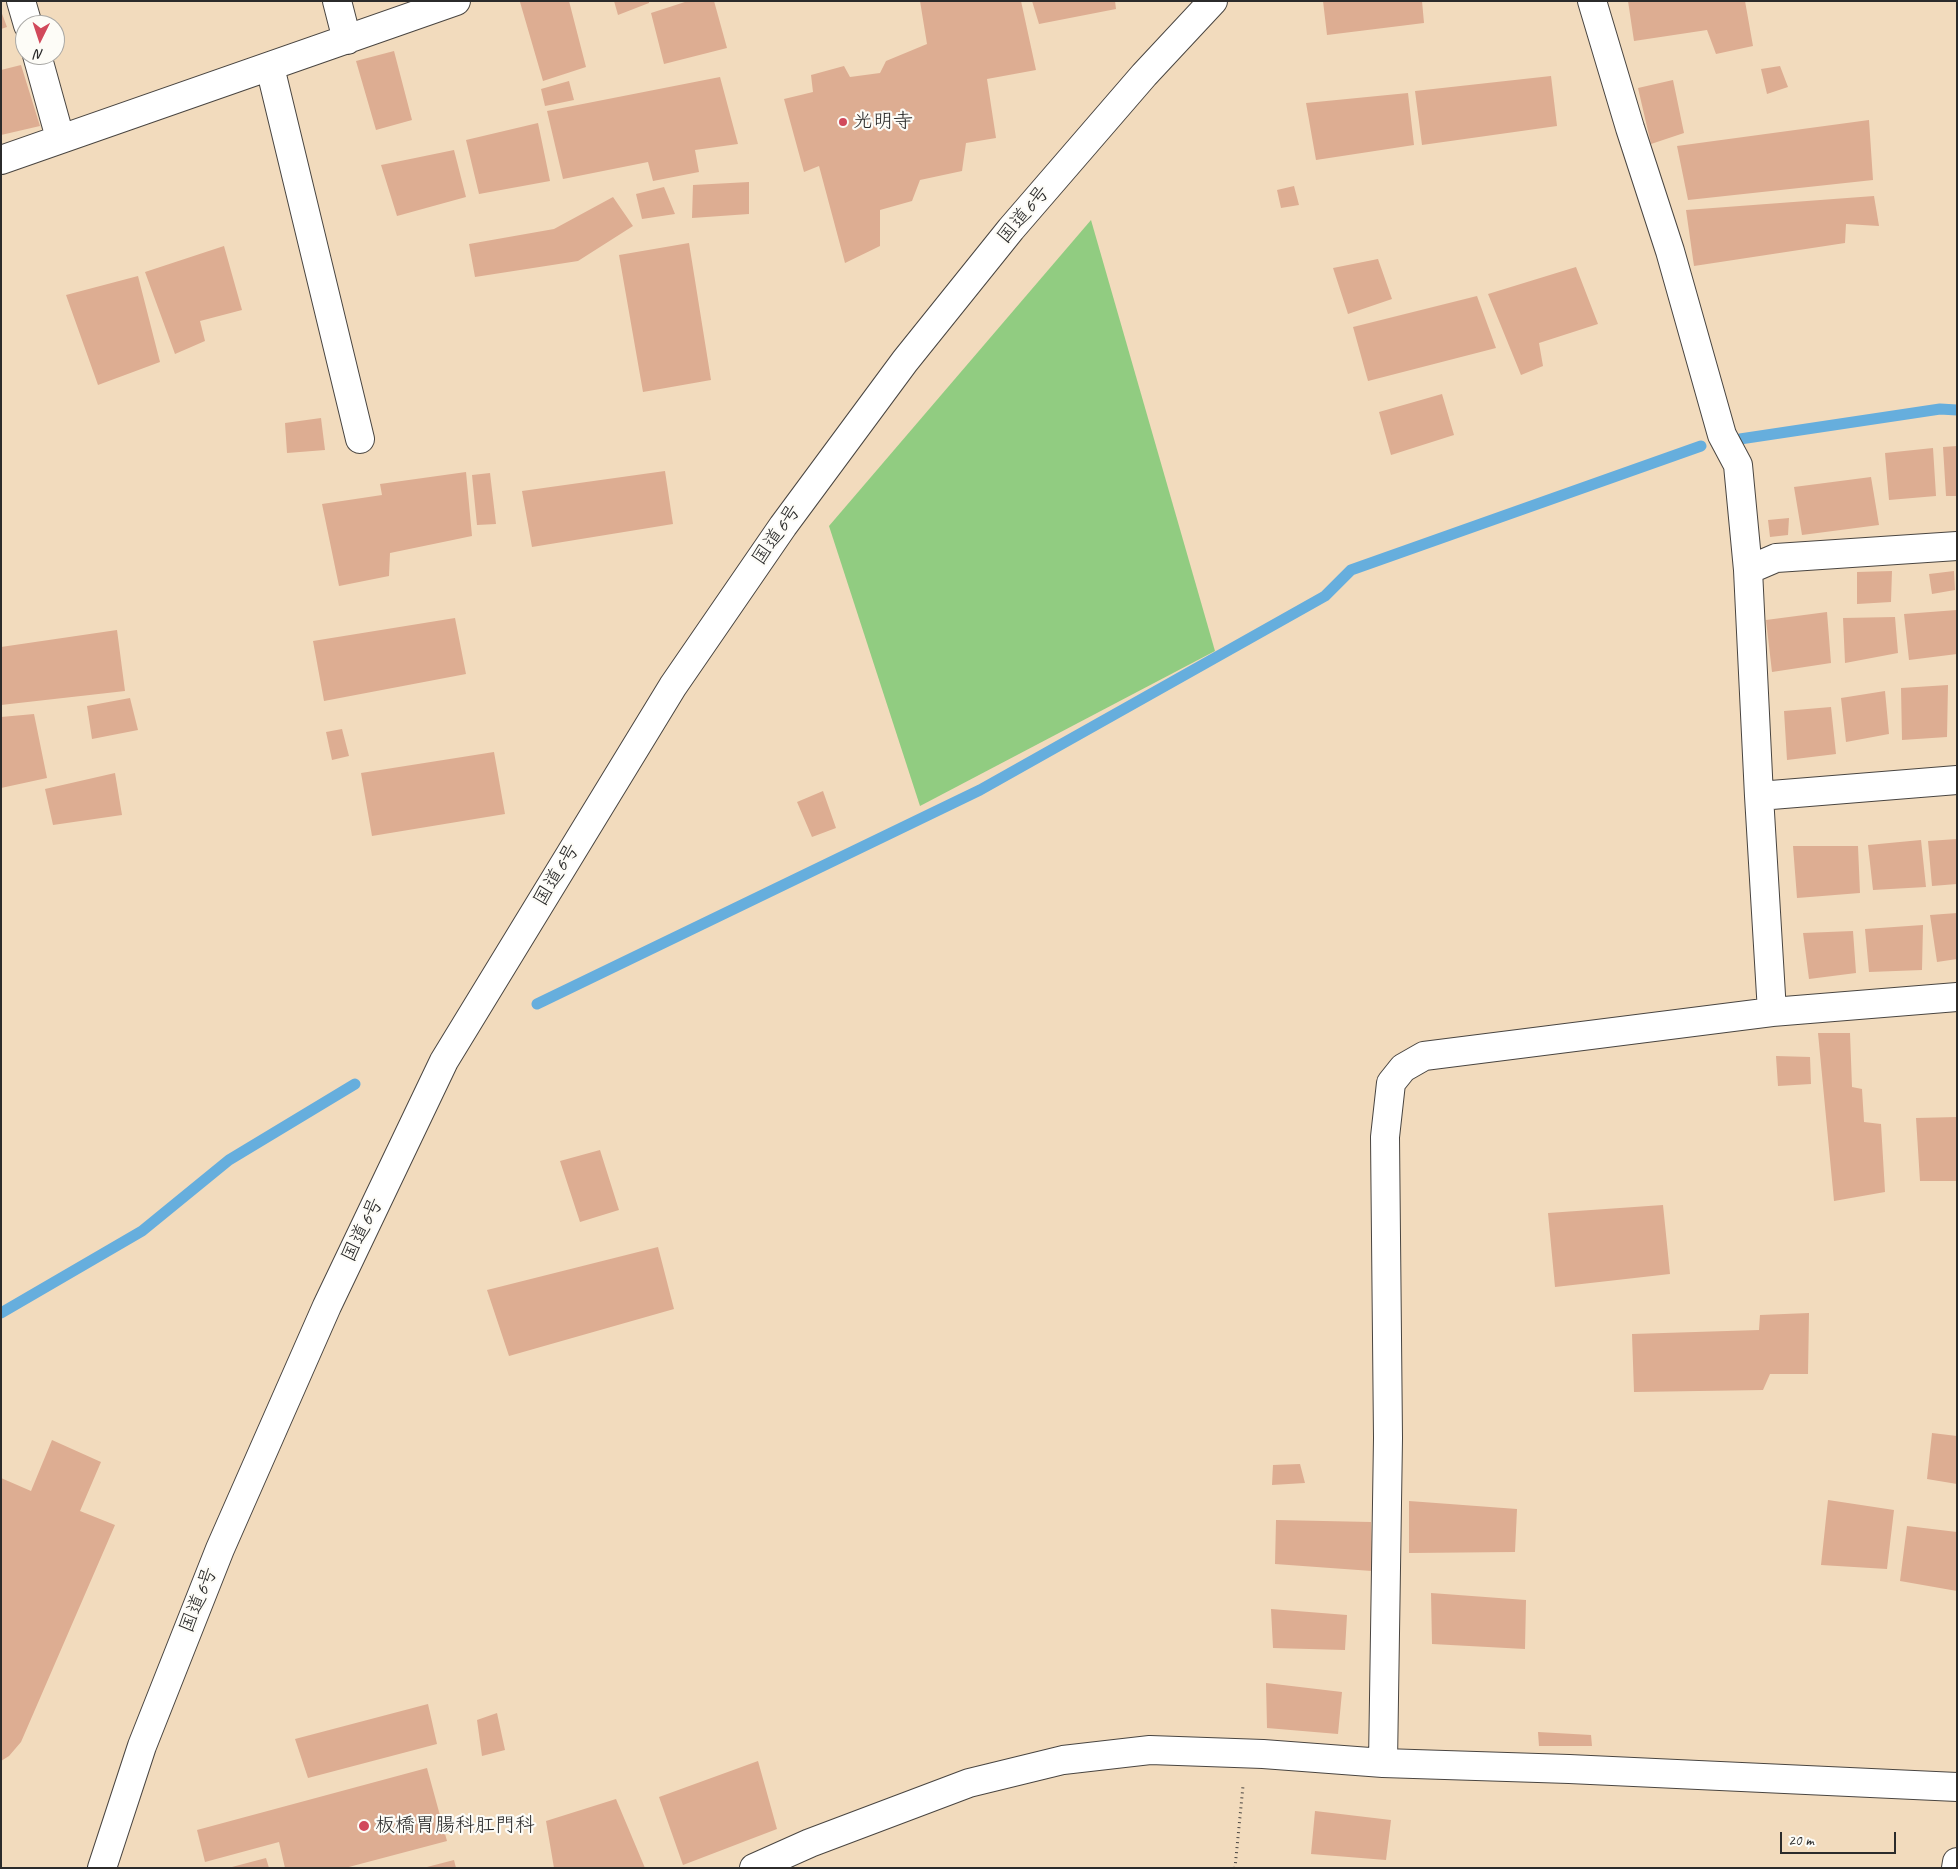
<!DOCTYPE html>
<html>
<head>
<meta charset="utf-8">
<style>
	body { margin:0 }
	#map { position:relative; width:1958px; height:1869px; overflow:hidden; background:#f2dbbd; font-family:Caveat,sans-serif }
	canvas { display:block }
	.frame { position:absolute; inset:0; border:2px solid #2b2b2b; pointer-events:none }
	.north { position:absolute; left:15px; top:15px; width:50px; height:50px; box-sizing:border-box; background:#fdfcf7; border:1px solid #a9a8a5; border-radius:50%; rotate:184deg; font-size:14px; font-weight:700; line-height:20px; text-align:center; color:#2b2b2b }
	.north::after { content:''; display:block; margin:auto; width:18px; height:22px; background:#d1495b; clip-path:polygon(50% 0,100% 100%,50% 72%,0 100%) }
	.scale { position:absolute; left:1780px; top:1832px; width:116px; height:22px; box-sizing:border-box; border:2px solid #2b2b2b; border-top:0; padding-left:6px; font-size:15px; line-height:18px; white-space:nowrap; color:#2b2b2b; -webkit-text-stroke:4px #fdfcf7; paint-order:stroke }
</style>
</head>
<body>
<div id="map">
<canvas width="1958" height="1869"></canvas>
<div class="frame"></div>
<div class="north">N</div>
<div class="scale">20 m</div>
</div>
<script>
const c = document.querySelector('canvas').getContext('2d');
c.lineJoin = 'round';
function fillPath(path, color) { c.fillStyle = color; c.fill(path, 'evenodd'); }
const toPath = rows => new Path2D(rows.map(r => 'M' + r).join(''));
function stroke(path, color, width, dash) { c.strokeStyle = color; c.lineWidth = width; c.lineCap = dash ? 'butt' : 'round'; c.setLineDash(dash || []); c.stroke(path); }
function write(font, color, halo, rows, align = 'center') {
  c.font = font + ' Caveat,"Klee One",sans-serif'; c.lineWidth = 4.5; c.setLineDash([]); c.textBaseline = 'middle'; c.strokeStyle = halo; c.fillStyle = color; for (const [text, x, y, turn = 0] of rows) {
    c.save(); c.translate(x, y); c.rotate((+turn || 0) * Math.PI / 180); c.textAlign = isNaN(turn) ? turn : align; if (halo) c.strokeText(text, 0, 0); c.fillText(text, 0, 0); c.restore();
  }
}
fillPath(toPath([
	[1091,220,1215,651,920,806,829,526]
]), '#91cc81');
stroke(toPath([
	[1740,439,1940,409,1957,410],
	[537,1004,980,790,1325,596,1351,570,1701,446],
	[1,1313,142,1231,229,1160,355,1084]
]), '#66aedd', 11);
fillPath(toPath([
	[523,1,569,1,586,67,543,81,520,2],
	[614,1,649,1,649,3,618,15],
	[688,1,714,1,727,48,664,64,651,13],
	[920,1,1021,1,1036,70,987,79,996,138,966,143,962,171,920,180,912,201,880,210,880,246,845,263,819,166,804,172,784,99,813,92,811,75,844,66,850,77,880,73,886,61,927,44],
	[1032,1,1115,1,1116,9,1039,24],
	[1323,1,1422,1,1424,23,1327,35],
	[1628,1,1745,1,1753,46,1716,54,1707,30,1634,41],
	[1,11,7,27,1,29],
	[394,51,412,120,376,130,356,61],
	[21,65,40,126,1,135,1,70],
	[1780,66,1788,87,1767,94,1761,69],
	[1551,76,1557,126,1422,145,1415,91],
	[720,77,738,144,695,150,699,172,653,181,648,162,563,179,547,111],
	[1673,80,1684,133,1651,144,1638,88],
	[569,81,574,100,545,106,541,89],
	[1408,93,1414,145,1316,160,1306,103],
	[1869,120,1873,180,1688,200,1677,146],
	[538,123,550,181,479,194,466,140],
	[454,150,466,197,397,216,381,165],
	[749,182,749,214,692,218,693,185],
	[1294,186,1299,205,1281,208,1277,190],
	[664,187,675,214,642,219,636,194],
	[1874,196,1879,226,1846,224,1845,243,1694,266,1686,210],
	[613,197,633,226,578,261,475,277,469,244,554,229],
	[689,243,711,380,643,392,619,255],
	[224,246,242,310,200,321,205,341,175,354,145,272],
	[1378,259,1392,299,1348,314,1333,268],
	[1576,267,1598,324,1539,343,1543,366,1521,375,1488,294],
	[138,276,160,362,98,385,66,295],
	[1477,296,1496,348,1368,381,1353,327],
	[1442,394,1454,435,1391,455,1379,412],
	[321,418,325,450,287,453,285,423],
	[1957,446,1957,496,1946,496,1943,447],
	[1933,448,1936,496,1889,500,1885,453],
	[665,471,673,524,532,547,522,491],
	[466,472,472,536,390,553,389,576,339,586,322,504,382,495,380,484],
	[490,473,496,524,477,525,472,475],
	[1871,477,1879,525,1802,535,1794,487],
	[1789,518,1788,535,1770,537,1768,520],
	[1892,571,1891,602,1857,604,1857,572],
	[1954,571,1955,590,1932,594,1929,574],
	[1957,610,1957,654,1909,660,1904,614],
	[1827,612,1831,663,1772,672,1766,620],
	[1895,617,1898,653,1845,663,1843,618],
	[455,618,466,674,324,701,313,641],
	[117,630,125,691,1,705,1,647],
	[1948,685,1947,737,1902,740,1901,688],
	[1885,691,1889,734,1846,742,1841,698],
	[130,698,138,730,92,739,87,706],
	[1831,707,1836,754,1787,760,1784,711],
	[34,714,47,778,1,788,1,717],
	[342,729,349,756,332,760,326,732],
	[494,752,505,814,372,836,361,773],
	[115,773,122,815,53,825,45,789],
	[823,791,836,828,812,837,797,802],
	[1957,839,1957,884,1932,886,1928,841],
	[1921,840,1926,887,1873,890,1868,845],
	[1793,846,1858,846,1860,893,1797,898],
	[1957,913,1957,959,1937,962,1930,915],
	[1923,925,1922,970,1869,972,1865,929],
	[1853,931,1856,973,1809,979,1803,933],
	[1818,1033,1850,1033,1852,1087,1862,1089,1864,1122,1881,1124,1885,1192,1834,1201],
	[1776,1056,1810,1057,1811,1084,1778,1086],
	[1957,1117,1957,1181,1920,1181,1916,1118],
	[600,1150,619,1210,580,1222,560,1161],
	[1663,1205,1670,1274,1555,1287,1548,1213],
	[658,1247,674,1309,509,1356,487,1290],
	[1809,1313,1808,1374,1770,1374,1763,1390,1634,1392,1632,1334,1759,1330,1760,1315],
	[1932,1433,1957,1436,1957,1484,1927,1479],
	[52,1440,101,1462,80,1511,115,1525,21,1742,9,1756,1,1761,1,1478,31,1491],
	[1300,1464,1305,1483,1272,1485,1273,1465],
	[1828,1500,1894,1510,1887,1569,1821,1565],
	[1409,1501,1517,1509,1515,1552,1409,1553],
	[1276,1520,1371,1522,1372,1571,1275,1564],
	[1907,1526,1957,1532,1957,1591,1900,1581],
	[1431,1593,1526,1600,1525,1649,1432,1644],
	[1271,1609,1347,1615,1345,1650,1273,1648],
	[1266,1683,1342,1692,1338,1734,1267,1728],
	[428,1704,437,1744,308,1778,295,1739],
	[497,1713,505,1750,482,1756,477,1720],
	[1538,1732,1591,1735,1592,1746,1539,1746],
	[758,1761,777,1829,683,1865,659,1797],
	[427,1768,447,1841,345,1868,285,1868,279,1842,205,1862,197,1830],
	[616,1799,645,1868,554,1868,546,1821],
	[1315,1811,1391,1820,1386,1860,1311,1854],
	[266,1858,269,1868,232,1868,232,1867],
	[454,1860,456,1868,427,1868,427,1867]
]), '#ddad92');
const minor = toPath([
	[21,1,28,25],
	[337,1,347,40],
	[1592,1,1630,128,1670,251,1722,435,1738,465,1748,570],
	[37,55,60,138],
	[270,67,360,439],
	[1,160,456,1],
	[1759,796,1957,780],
	[1772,1012,1759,796,1748,570,1776,558,1957,546],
	[1383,1763,1388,1438,1385,1137,1391,1083,1403,1068,1424,1056,1772,1012,1957,997],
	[754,1868,810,1843,969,1783,1063,1760,1150,1750,1263,1754,1383,1763,1569,1769,1957,1787],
	[1956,1868,1957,1862]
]);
const highway = toPath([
	[102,1868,142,1746,220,1549,327,1306,444,1061,673,686,783,526,905,361,1011,229,1144,75,1213,1]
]);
stroke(minor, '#494541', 30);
stroke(highway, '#494541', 30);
stroke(toPath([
	[1235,1868,1243,1786]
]), '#494541', 3, [1, 4]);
stroke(minor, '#fff', 28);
stroke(highway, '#fff', 28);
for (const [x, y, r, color] of [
	[843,122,5,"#d1495b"],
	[364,1826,6,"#d1495b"]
]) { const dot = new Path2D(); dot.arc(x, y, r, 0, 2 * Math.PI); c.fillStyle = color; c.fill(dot); stroke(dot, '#fdfcf7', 2); }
write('20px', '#2b2b2b', '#fdfcf7', [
	["光明寺",853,122],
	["板橋胃腸科肛門科",375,1826]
], 'left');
write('20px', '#2b2b2b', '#fdfcf7', [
	["国道6号",1024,215,-50],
	["国道6号",777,535,-55],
	["国道6号",557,875,-59],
	["国道6号",363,1230,-64],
	["国道6号",199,1600,-68]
]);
</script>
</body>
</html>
